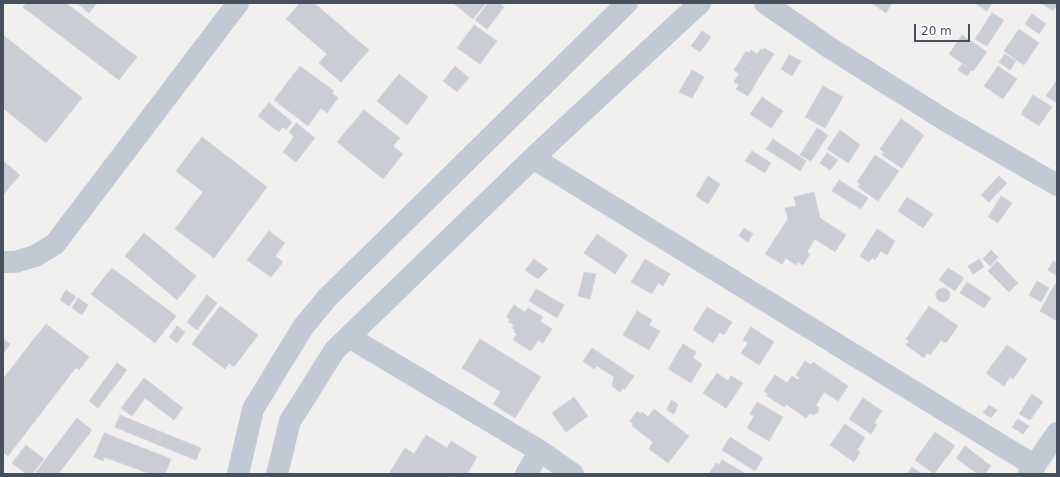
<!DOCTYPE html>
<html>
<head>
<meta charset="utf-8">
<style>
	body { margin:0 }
	#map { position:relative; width:1060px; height:477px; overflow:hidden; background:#f2efef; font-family:"DejaVu Sans",sans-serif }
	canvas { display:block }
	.frame { position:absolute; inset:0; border:4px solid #474f5d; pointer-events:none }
	.scale { position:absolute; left:914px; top:24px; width:56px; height:18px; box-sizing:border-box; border:2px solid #474f5d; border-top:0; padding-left:5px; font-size:12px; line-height:14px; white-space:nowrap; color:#474f5d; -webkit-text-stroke:3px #fff; paint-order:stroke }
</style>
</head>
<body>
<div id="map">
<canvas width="1060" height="477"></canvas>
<div class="frame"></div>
<div class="scale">20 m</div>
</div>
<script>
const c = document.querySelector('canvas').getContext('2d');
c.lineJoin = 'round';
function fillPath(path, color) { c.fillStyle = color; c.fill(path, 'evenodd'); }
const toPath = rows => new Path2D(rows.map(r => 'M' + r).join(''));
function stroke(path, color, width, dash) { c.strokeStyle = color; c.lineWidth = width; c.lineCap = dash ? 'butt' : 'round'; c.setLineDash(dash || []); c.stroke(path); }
const building = toPath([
	[27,3,66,3,137,57,119,80,23,7,27,3],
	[77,3,97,3,89,13,77,3],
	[300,3,314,3,369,50,341,82,319,63,327,54,286,19,300,3],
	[453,3,486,3,473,19,453,3],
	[488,3,499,3,504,7,487,29,475,20,488,3],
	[873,3,892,3,886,13,873,4,873,3],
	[975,3,992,3,987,11,975,3],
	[1041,3,1057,3,1057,5,1053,11,1041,3],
	[992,13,1004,20,987,46,975,39,992,13],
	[1032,14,1046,24,1039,34,1025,24,1032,14],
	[474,25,497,41,480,64,457,48,474,25],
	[1019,29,1039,43,1024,65,1004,51,1019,29],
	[702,31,711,37,700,52,691,46,702,31],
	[3,35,82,98,46,143,3,108,3,35],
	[962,35,987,52,973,71,949,54,962,35],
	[764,48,774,54,761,74,740,61,746,51,749,53,751,50,757,54,761,49,763,50,764,48],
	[1005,54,1016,61,1010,70,999,62,1005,54],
	[789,55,801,61,792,76,781,69,789,55],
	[740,61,761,74,748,96,736,89,739,85,734,82,739,74,734,70,740,61],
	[962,64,971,70,967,76,958,70,962,64],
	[300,66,334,91,332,93,338,98,327,113,321,108,308,126,274,100,300,66],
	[455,66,469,78,457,92,443,81,455,66],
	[998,66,1017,79,1003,99,984,86,998,66],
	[692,70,704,77,692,98,679,92,692,70],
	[399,74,428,97,407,125,377,101,399,74],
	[1057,80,1057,103,1046,96,1057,80],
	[823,86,843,97,825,128,805,117,823,86],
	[1033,95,1052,107,1039,126,1021,114,1033,95],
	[762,97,783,111,771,128,750,114,762,97],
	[269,103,292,122,286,130,283,127,279,132,258,116,269,103],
	[364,110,400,138,393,146,403,154,383,179,337,142,364,110],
	[901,119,924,135,902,168,882,155,884,152,880,149,901,119],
	[296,123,315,138,296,162,283,152,294,137,289,132,296,123],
	[817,128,828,135,811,161,800,155,817,128],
	[840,130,860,145,848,163,827,149,840,130],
	[202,137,267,187,214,258,175,229,203,192,176,171,202,137],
	[773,139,806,161,800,171,766,149,773,139],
	[752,151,771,163,765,173,745,161,752,151],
	[827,153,838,160,830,170,820,163,827,153],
	[875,155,899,171,878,201,858,187,860,184,857,182,875,155],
	[3,161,20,175,3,195,3,161],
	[708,176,720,184,708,204,696,196,708,176],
	[999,176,1007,183,989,202,981,195,999,176],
	[839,180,868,198,861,209,832,191,839,180],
	[814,192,820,218,846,235,835,252,815,239,807,252,810,254,803,265,798,262,796,265,786,258,782,264,765,254,788,219,785,208,796,206,794,197,814,192],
	[1001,196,1012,203,998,223,988,217,1001,196],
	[907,197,933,214,923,228,898,211,907,197],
	[744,228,753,234,748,242,739,236,744,228],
	[877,229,895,241,887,255,881,251,875,260,872,258,869,262,860,256,877,229],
	[269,231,285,243,275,256,283,262,271,277,247,260,269,231],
	[144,233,196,276,177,300,125,256,144,233],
	[597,234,628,255,615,274,584,253,597,234],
	[991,250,998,257,990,266,983,259,991,250],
	[534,259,548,269,538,279,525,270,534,259],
	[645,259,670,274,663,286,658,283,652,294,631,282,645,259],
	[979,259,984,267,973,274,968,266,979,259],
	[997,261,1018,283,1009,292,988,271,997,261],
	[1053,261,1057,262,1057,276,1048,270,1053,261],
	[112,268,176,316,155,343,91,294,112,268],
	[948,268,964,278,955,291,939,280,948,268],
	[584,272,596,274,590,299,578,296,584,272],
	[1037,281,1049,288,1041,302,1029,295,1037,281],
	[967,282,991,298,984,308,960,293,967,282],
	[1055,284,1057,285,1057,321,1040,311,1055,284],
	'936 295a7 7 0 1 1 14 0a7 7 0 1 1-14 0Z',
	[536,289,564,305,557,318,529,301,536,289],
	[66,290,76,297,69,306,60,300,66,290],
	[207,295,217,303,197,330,187,322,207,295],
	[78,298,88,305,82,315,72,308,78,298],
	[514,305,525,312,528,308,543,317,540,321,552,329,543,343,538,340,531,351,513,340,517,334,514,332,515,330,512,328,514,325,508,322,510,319,506,317,514,305],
	[220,306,258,335,234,367,229,363,225,369,192,344,220,306],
	[929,306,958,326,946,343,941,340,930,355,927,353,924,358,906,345,909,341,906,339,929,306],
	[707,307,732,322,724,335,720,332,713,343,693,330,707,307],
	[637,311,652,320,649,325,660,331,649,350,623,335,637,311],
	[46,324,89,357,79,370,76,368,74,370,34,339,46,324],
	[177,326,185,332,177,343,169,337,177,326],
	[751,327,774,342,759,365,741,353,748,343,743,340,751,327],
	[3,339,10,344,3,354,3,339],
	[34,339,74,370,8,456,3,452,3,379,34,339],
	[480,339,541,377,515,418,493,404,501,392,462,368,480,339],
	[683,344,696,352,693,358,702,364,691,383,668,369,683,344],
	[1007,345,1027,359,1013,379,993,364,1007,345],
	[592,348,634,376,625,389,623,388,620,392,612,386,614,377,597,366,594,369,583,361,592,348],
	[805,361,811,365,813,362,848,386,838,401,824,392,816,405,819,408,818,412,814,415,810,413,806,418,786,404,784,407,767,396,768,394,764,391,775,375,787,383,792,376,798,380,800,378,796,375,805,361],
	[117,363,127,370,98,408,89,401,117,363],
	[993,364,1010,377,1004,386,986,373,993,364],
	[717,373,728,381,731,376,743,383,726,408,703,393,717,373],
	[144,378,183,408,174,420,145,398,132,416,121,408,144,378],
	[1032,394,1043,402,1030,420,1019,414,1032,394],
	[574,397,588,416,566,432,552,413,574,397],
	[863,398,882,411,874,423,877,425,871,434,849,419,863,398],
	[671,400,678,404,674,414,667,410,671,400],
	[757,402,783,417,769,441,747,428,754,416,750,414,757,402],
	[989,405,997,410,991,418,983,413,989,405],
	[654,409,689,436,668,463,649,449,653,442,632,426,633,424,630,421,637,411,641,414,642,412,648,417,654,409],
	[120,415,161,432,156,444,115,427,120,415],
	[77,418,92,430,58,474,39,474,36,472,77,418],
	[1018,419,1029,426,1023,434,1012,427,1018,419],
	[845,424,865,438,857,450,860,452,854,462,830,445,845,424],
	[161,432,201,448,196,460,156,444,161,432],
	[935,432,955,446,934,474,915,460,935,432],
	[104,433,171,459,165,474,151,474,104,457,103,461,94,457,104,433],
	[426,435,447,448,451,441,477,457,467,474,453,474,449,472,448,474,393,474,390,472,405,448,414,454,426,435],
	[730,437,763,458,755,471,722,450,730,437],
	[26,445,44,459,32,474,27,474,12,463,26,445],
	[965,446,991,466,985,474,978,474,956,458,965,446],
	[722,460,746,474,709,474,716,463,719,465,722,460],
	[912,467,922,474,907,474,912,467]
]);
fillPath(building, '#cbcdd5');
stroke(building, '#d3d4db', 1);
stroke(toPath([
	[765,3,830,48,948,122,1057,185],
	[533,158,1035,466],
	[3,262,15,262,35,256,55,244,238,3],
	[349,337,540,451,573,474],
	[238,474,253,409,303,327,327,298,627,3],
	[277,474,290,421,335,350,533,158,700,3],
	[526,474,540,451],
	[1029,474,1057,433]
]), '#c3c9d4', 22);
</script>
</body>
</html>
